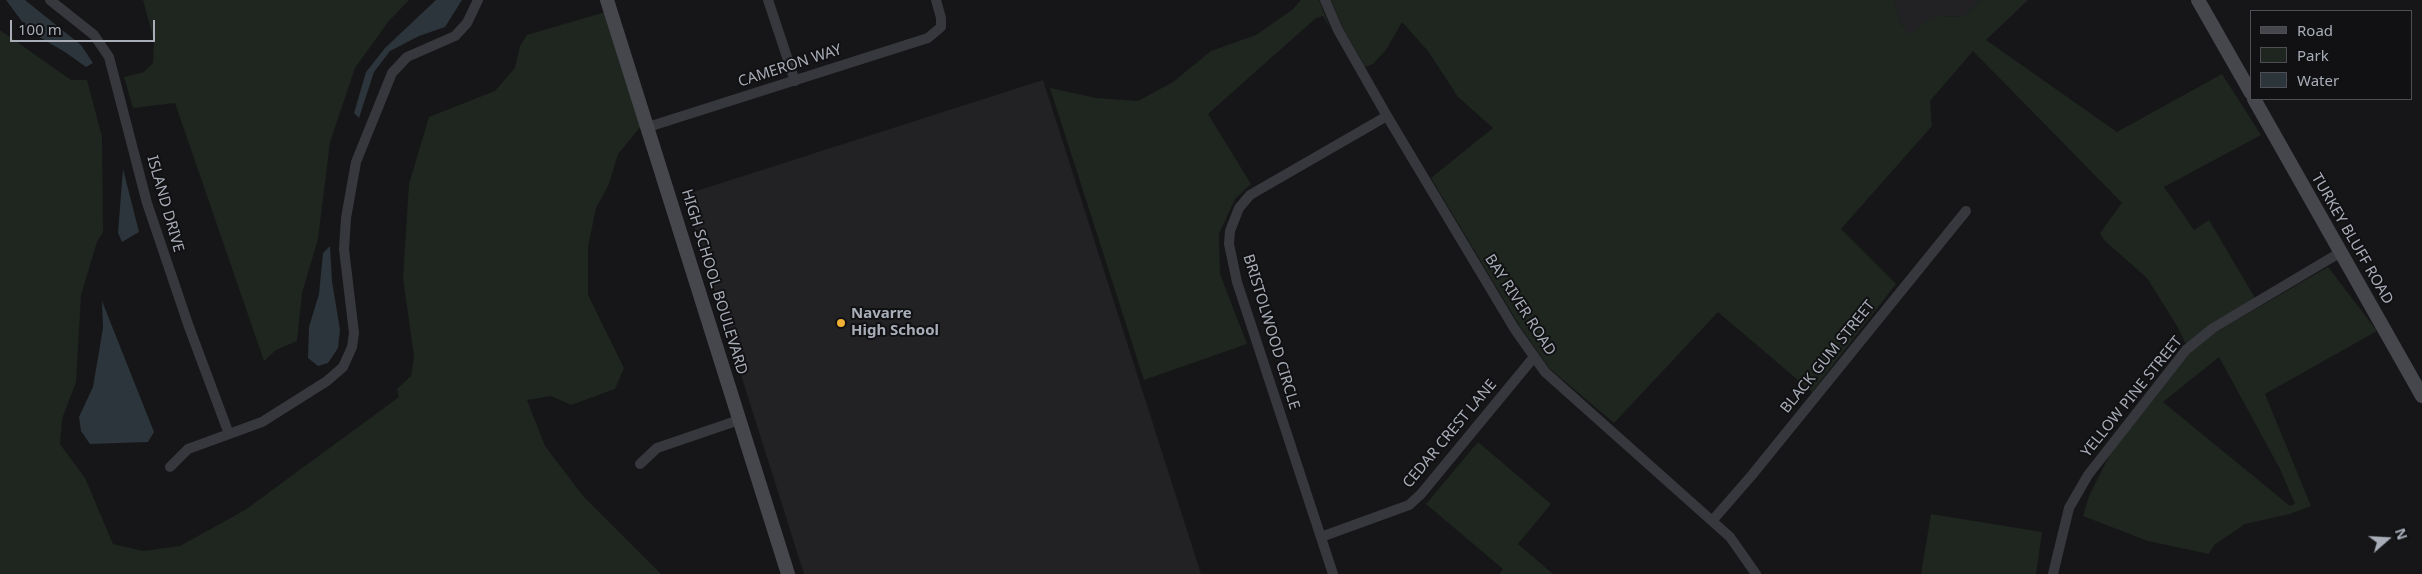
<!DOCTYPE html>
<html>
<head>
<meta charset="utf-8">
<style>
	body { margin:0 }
	#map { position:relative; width:2422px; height:574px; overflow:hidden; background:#161618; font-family:"Noto Sans",sans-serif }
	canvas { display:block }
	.legend { position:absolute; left:2250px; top:10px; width:162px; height:90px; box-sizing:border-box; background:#111113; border:1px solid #4d4f55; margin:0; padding:6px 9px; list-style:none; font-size:15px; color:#a8adb8 }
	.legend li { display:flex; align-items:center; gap:10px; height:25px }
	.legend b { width:25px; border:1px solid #4d4f55 }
	.north { position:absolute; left:2362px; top:514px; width:50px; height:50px; -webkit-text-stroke:4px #111113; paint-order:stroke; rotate:71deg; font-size:14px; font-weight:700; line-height:20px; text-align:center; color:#a8adb8 }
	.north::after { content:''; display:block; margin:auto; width:18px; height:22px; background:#a8adb8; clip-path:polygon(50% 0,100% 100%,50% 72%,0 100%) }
	.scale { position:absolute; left:10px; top:20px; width:145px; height:22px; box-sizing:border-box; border:2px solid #a8adb8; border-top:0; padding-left:6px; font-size:15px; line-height:18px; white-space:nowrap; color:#a8adb8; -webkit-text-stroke:4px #111113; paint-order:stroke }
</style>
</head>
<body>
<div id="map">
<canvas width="2422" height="574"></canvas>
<ul class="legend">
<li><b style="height:6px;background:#45474d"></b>Road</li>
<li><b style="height:14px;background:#1e261f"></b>Park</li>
<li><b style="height:14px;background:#2c353c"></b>Water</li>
</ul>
<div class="north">N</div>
<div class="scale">100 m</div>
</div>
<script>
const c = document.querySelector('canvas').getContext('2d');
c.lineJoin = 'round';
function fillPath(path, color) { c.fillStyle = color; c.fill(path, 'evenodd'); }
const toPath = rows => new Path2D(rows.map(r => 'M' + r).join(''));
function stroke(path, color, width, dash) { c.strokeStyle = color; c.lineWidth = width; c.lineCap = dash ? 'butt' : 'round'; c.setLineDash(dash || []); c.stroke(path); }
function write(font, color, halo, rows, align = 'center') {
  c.font = font + ' "Noto Sans",sans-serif'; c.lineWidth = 4; c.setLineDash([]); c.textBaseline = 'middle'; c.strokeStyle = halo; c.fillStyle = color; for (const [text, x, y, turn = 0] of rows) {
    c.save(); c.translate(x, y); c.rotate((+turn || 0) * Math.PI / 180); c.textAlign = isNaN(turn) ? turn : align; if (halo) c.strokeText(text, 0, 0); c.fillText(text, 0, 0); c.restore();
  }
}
fillPath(toPath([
	[1893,0,1980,0,1963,17,1942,16,1910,36,1901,24],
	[1043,80,1201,574,804,574,684,195]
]), '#222225');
fillPath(toPath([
	[143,0,409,0,388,22,355,68,330,142,318,239,302,293,297,341,276,350,264,361,175,103,133,108,124,77,144,72,153,63,154,41],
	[1301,0,1319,0,1330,28,1323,16,1316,18,1208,114,1251,184,1235,199,1219,234,1220,274,1247,344,1144,380,1050,88,1096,98,1138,101,1173,82,1211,51,1256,35,1292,10],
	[1331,0,1893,0,1901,24,1910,35,1927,21,1942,16,1963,17,1980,0,2028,0,1986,40,2117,132,2222,74,2261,135,2164,187,2194,230,2209,220,2255,298,2210,324,2186,344,2177,326,2147,278,2104,240,2100,233,2122,203,1973,51,1930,101,1932,126,1841,229,1896,284,1812,392,1718,312,1614,423,1549,368,1519,325,1431,178,1493,128,1458,97,1428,51,1402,22,1386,50,1373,64,1365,67,1343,28],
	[605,12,642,125,618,154,609,184,596,208,588,247,588,295,624,368,615,389,571,405,551,396,527,400,545,446,584,497,661,574,0,574,0,30,71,80,87,80,102,137,103,232,97,242,81,295,76,382,62,419,60,444,85,478,113,544,143,551,180,546,245,510,399,397,397,389,411,376,414,356,403,278,409,184,429,117,495,91,515,68,520,46,527,35],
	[2328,267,2377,331,2265,394,2311,506,2290,514,2245,524,2214,545,2209,554,2148,541,2083,516,2089,496,2110,454,2190,353,2216,332],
	[2219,357,2280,469,2295,504,2290,506,2163,402],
	[1478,442,1551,504,1518,544,1553,574,1499,574,1503,569,1426,504],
	[1931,514,2042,532,2036,574,1921,574]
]), '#1e261f');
fillPath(toPath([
	[6,0,25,0,81,45,93,63,86,67,65,52,29,31],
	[436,0,462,0,445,27,419,36,390,51,374,72,359,118,354,113,366,72,385,48],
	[123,169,139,232,122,242,118,233],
	[330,246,332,281,340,330,338,348,328,363,318,366,308,358,309,327,319,294,323,253],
	[102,301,154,432,148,442,90,444,81,431,79,417,93,387,103,328]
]), '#2c353c');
stroke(toPath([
	[50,0,94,35,109,57,147,203,189,327,229,434],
	[768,0,795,81],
	[1325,0,1338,30,1387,116,1514,328,1545,372,1730,537,1756,574],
	[648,127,928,38,941,27,941,18,936,0],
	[640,464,657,448,739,420],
	[170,467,188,449,262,422,327,381,343,367,352,347,354,333,344,249,346,218,356,162,392,73,407,57,455,36,467,23,478,0],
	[1712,521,1752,475,1966,211],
	[1321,537,1409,505,1421,494,1534,357],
	[1333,574,1237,282,1229,244,1230,231,1239,208,1250,195,1387,116],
	[2053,574,2069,508,2088,475,2186,350,2213,328,2341,252]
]), '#37383d', 10);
stroke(toPath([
	[607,0,788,574],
	[2198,0,2251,93],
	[2254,99,2422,396]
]), '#45474d', 14);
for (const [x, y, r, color] of [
	[841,323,5,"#f2b134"]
]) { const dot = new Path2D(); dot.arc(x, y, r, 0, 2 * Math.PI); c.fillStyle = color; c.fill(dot); stroke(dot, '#111113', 2); }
write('15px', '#a8adb8', '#111113', [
	["CAMERON WAY",790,66,-18],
	["ISLAND DRIVE",165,204,74],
	["TURKEY BLUFF ROAD",2352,239,60],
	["HIGH SCHOOL BOULEVARD",714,282,73],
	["BAY RIVER ROAD",1520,305,57],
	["BRISTOLWOOD CIRCLE",1271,332,73],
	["BLACK GUM STREET",1828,357,-51],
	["YELLOW PINE STREET",2132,397,-51],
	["CEDAR CREST LANE",1450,434,-50]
]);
write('bold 15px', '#a8adb8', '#111113', [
	["Navarre",851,314],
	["High School",851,331]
], 'left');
</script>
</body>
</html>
